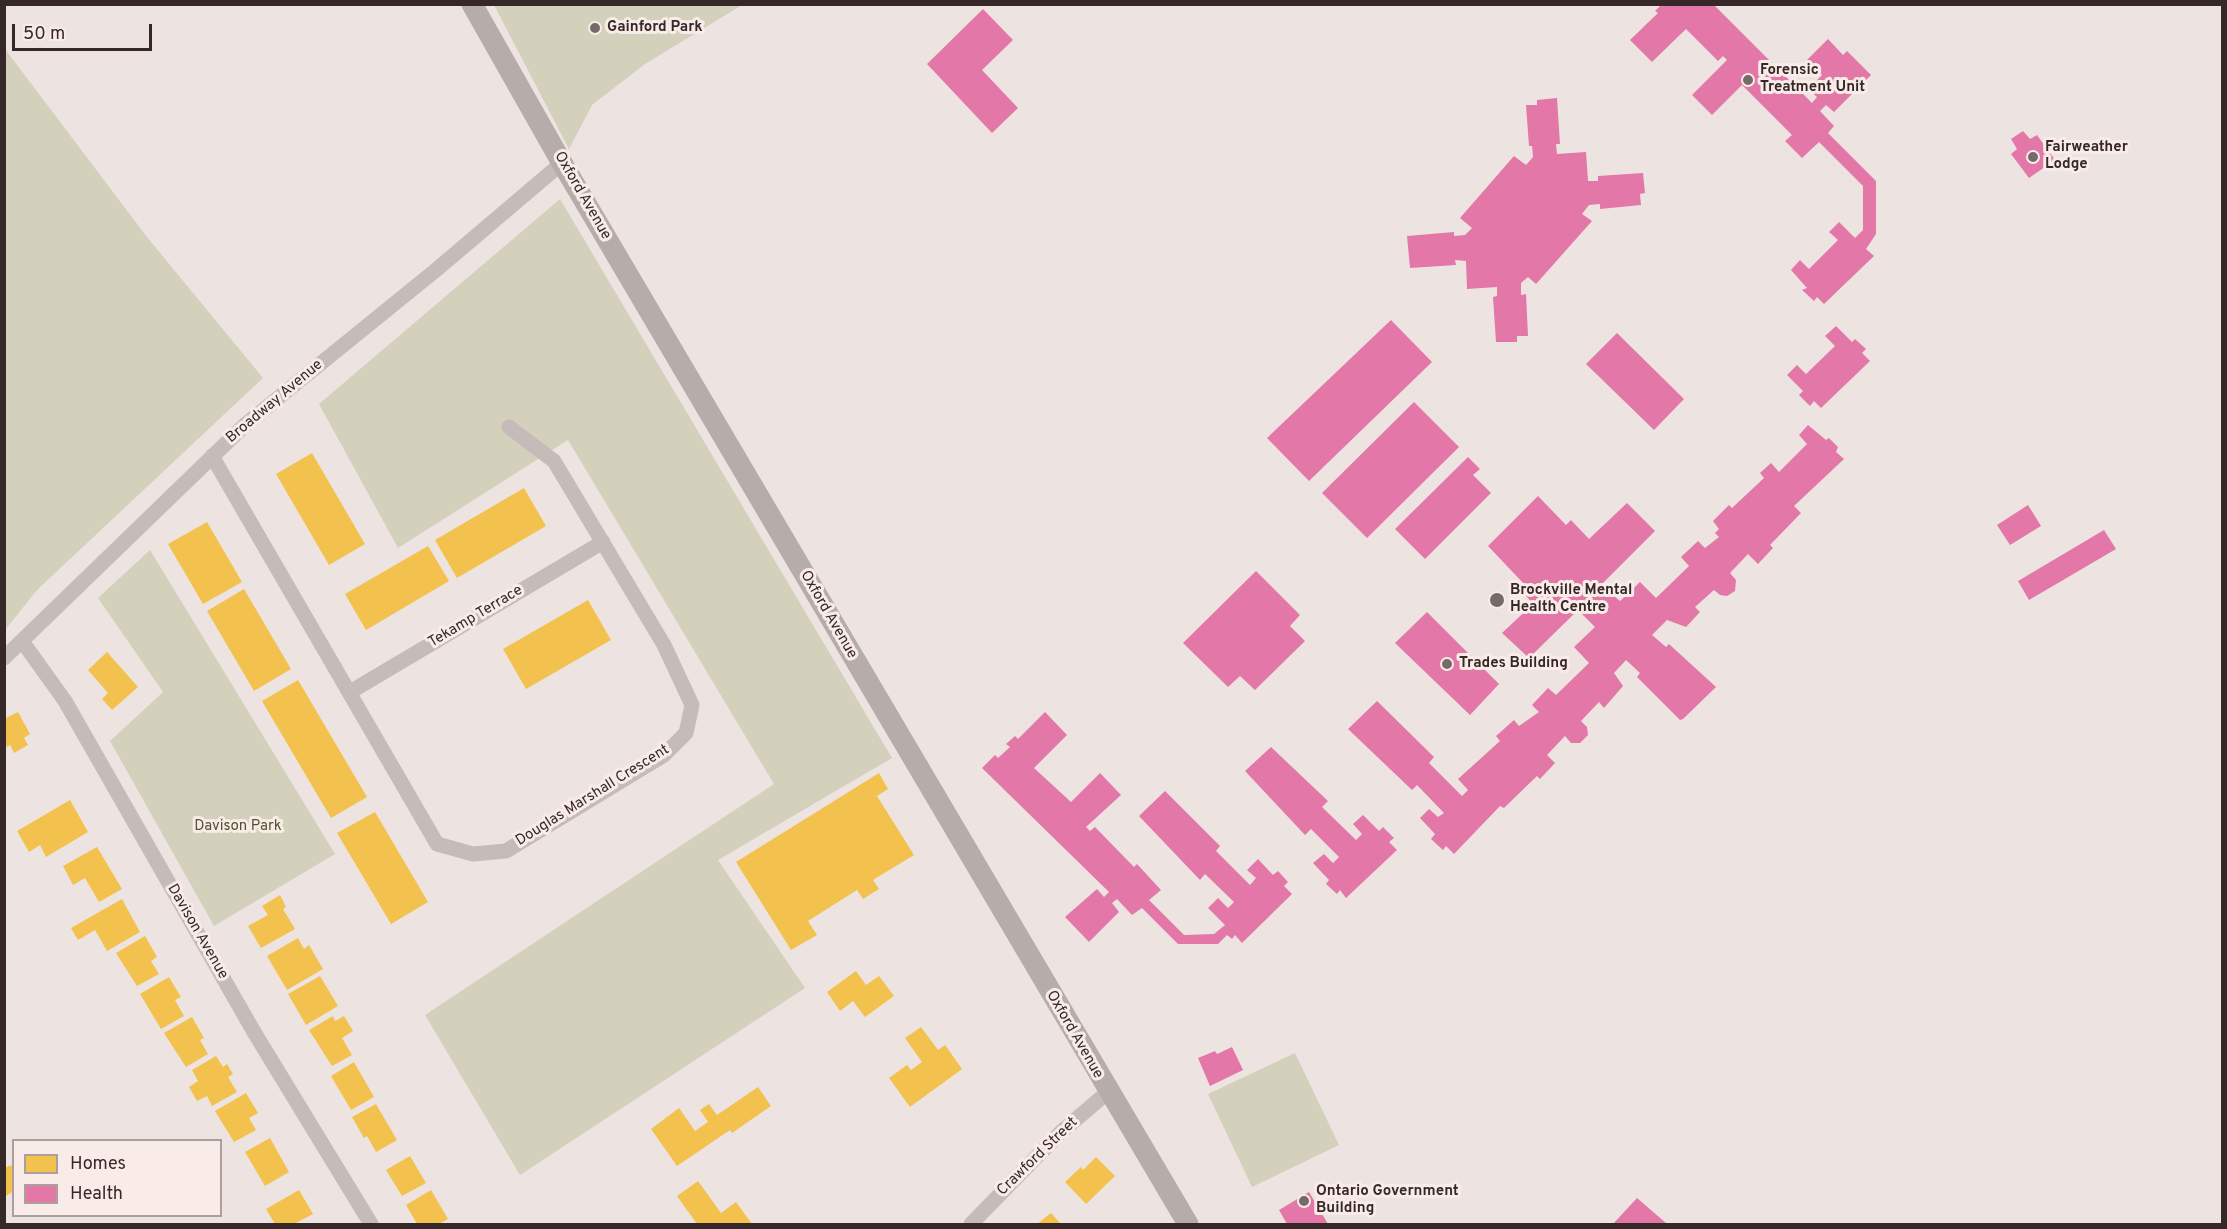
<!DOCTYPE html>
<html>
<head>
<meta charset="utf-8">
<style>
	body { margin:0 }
	#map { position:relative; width:2227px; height:1229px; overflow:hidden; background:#ede4e1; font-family:Overpass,sans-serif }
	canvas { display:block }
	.frame { position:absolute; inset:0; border:6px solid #362828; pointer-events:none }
	.legend { position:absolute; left:12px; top:1139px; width:210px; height:78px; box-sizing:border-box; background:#f9ece8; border:2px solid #ab9e9b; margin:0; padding:8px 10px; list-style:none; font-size:18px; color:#362828 }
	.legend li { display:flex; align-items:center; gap:12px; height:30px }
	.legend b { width:30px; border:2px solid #ab9e9b }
	.scale { position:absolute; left:12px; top:24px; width:140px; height:27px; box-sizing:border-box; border:3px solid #362828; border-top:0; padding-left:8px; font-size:18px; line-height:21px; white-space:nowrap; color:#362828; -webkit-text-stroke:4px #f9ece8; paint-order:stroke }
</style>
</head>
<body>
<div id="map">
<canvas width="2227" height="1229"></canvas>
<div class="frame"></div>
<ul class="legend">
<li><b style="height:16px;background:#f2c14e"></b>Homes</li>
<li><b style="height:16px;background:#e377a8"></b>Health</li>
</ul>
<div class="scale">50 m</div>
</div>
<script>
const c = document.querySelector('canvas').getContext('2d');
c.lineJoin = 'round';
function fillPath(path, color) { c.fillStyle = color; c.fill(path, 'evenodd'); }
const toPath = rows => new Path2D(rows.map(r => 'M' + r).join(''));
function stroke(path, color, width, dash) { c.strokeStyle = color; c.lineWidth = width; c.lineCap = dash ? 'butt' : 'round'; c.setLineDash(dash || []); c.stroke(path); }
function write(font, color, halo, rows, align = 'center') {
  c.font = font + ' Overpass,sans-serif'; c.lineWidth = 6; c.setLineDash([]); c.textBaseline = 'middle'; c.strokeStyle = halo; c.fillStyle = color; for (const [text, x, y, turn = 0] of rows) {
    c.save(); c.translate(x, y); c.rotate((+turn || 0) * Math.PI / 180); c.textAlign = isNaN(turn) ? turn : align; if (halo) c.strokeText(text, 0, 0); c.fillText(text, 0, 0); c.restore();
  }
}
fillPath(toPath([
	[494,5,742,5,645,64,592,105,569,149],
	[5,49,147,237,263,378,37,590,5,630],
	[560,199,892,758,718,860,805,988,520,1175,425,1015,774,784,568,440,398,548,319,404],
	[150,550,335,854,214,926,110,741,163,692,98,598],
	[1295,1053,1339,1145,1252,1187,1208,1094]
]), '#d3d0bb');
fillPath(toPath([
	[312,453,365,544,329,565,276,474],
	[524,488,546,526,457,578,435,540],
	[207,522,242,582,203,604,168,544],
	[428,546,449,581,366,630,345,594],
	[244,589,291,669,254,691,207,611],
	[588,600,611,640,526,689,503,649],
	[107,652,138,687,112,710,102,699,108,693,88,670],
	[298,680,367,797,331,818,262,701],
	[18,712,30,734,24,738,28,745,14,753,10,745,7,747,4,743,4,719],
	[879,773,888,789,877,796,914,855,873,880,879,889,863,899,857,890,808,921,817,935,791,950,736,862],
	[70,800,88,832,46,857,40,845,29,852,17,831],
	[375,812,428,902,391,924,337,833],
	[97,847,122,889,99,902,85,878,73,885,63,866],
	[280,895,286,907,283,909,295,929,261,948,248,926,268,915,262,906],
	[122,899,140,932,107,951,95,930,78,940,71,928],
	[145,936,157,957,151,961,159,974,137,986,116,953],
	[298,938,304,949,309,945,323,969,287,990,267,956],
	[856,971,866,985,879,976,894,996,865,1017,853,1001,840,1011,827,992],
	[320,976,338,1006,306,1025,288,994],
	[169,977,181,997,175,1000,184,1016,161,1029,140,994],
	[333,1016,335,1021,344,1016,353,1031,342,1038,352,1055,332,1066,309,1030],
	[192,1017,204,1038,200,1040,208,1054,186,1067,164,1033],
	[921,1027,938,1050,945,1045,962,1069,910,1107,889,1078,907,1065,911,1070,922,1062,905,1038],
	[216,1056,223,1067,227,1064,233,1074,228,1077,237,1092,212,1106,207,1096,197,1101,189,1087,198,1081,192,1070],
	[354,1062,374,1097,351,1110,331,1076],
	[758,1087,771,1106,732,1133,730,1130,677,1166,651,1129,679,1108,695,1131,708,1122,700,1110,709,1104,717,1115],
	[246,1093,258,1113,249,1118,256,1130,234,1142,215,1111],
	[376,1104,397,1140,376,1152,367,1136,364,1138,352,1117],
	[270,1138,289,1172,265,1186,245,1152],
	[410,1156,426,1183,402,1196,386,1170],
	[1096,1157,1115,1176,1086,1204,1065,1182,1081,1167,1083,1170],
	[11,1165,14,1170,14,1191,4,1197,4,1168],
	[698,1181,721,1213,736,1202,752,1224,697,1224,677,1196],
	[299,1190,313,1214,294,1224,275,1224,266,1209],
	[431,1190,448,1219,439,1224,417,1224,406,1205],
	[1051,1213,1061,1224,1037,1224]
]), '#f2c14e');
fillPath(toPath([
	[1662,4,1666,6,1713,4,1812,103,1817,97,1808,89,1822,75,1807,60,1828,39,1843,55,1847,51,1871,75,1834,112,1826,105,1820,111,1834,126,1828,133,1876,181,1876,234,1866,249,1874,256,1824,304,1817,297,1814,301,1802,290,1807,288,1791,270,1800,260,1809,269,1838,240,1829,232,1839,222,1855,238,1863,230,1863,186,1819,142,1802,158,1785,141,1792,135,1742,85,1712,115,1692,95,1727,60,1723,56,1718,61,1686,29,1652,62,1630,40,1658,13,1655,11],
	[983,9,1013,40,982,70,1018,108,992,133,927,64],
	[1557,98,1560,144,1556,144,1557,154,1586,152,1588,181,1598,181,1598,176,1643,173,1645,193,1640,194,1641,205,1600,209,1600,204,1589,205,1582,214,1592,221,1536,284,1528,277,1521,283,1521,295,1526,294,1528,336,1517,336,1517,342,1496,342,1493,297,1497,296,1497,287,1467,289,1466,261,1455,260,1456,265,1410,268,1407,236,1454,232,1454,236,1465,235,1472,228,1460,218,1514,156,1526,165,1533,157,1532,146,1529,146,1526,105,1537,105,1537,100],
	[2023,131,2030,139,2037,135,2055,160,2029,178,2011,154,2017,149,2011,139],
	[1391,320,1432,362,1309,481,1267,438],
	[1836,326,1852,342,1855,339,1866,349,1862,353,1870,361,1821,408,1814,401,1810,406,1799,395,1803,391,1787,375,1797,365,1806,374,1835,346,1825,336],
	[1617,333,1684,399,1654,430,1586,364],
	[1414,402,1459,447,1367,538,1322,493],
	[1808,425,1826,440,1829,438,1838,447,1836,452,1844,459,1794,506,1801,513,1770,545,1773,548,1758,564,1748,554,1730,573,1736,580,1735,591,1727,596,1720,595,1714,590,1695,607,1700,612,1686,627,1667,620,1652,635,1666,647,1669,644,1716,687,1683,719,1680,720,1637,677,1640,673,1626,660,1614,673,1623,686,1604,708,1599,702,1581,721,1587,727,1588,735,1580,743,1571,743,1565,736,1547,755,1555,763,1540,779,1537,776,1504,808,1500,806,1454,854,1446,846,1443,850,1431,839,1435,834,1420,818,1429,809,1438,817,1444,813,1417,785,1412,790,1348,729,1377,701,1434,757,1429,763,1462,796,1468,790,1458,779,1500,741,1496,736,1514,720,1519,726,1539,712,1532,705,1548,688,1556,695,1589,663,1574,647,1595,627,1578,610,1529,658,1502,633,1533,604,1521,590,1525,585,1488,546,1538,496,1566,525,1571,520,1589,539,1627,503,1655,531,1601,585,1620,601,1640,582,1656,598,1689,566,1681,557,1698,541,1705,548,1719,537,1715,533,1719,529,1713,521,1729,505,1732,508,1764,478,1760,473,1771,463,1779,472,1807,444,1799,435],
	[1468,457,1480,469,1473,475,1491,493,1425,559,1395,529],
	[2028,505,2041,526,2010,545,1997,525],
	[2104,530,2116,549,2029,600,2018,581],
	[1256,571,1300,615,1290,626,1305,641,1255,690,1240,676,1228,687,1183,643],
	[1427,612,1499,684,1470,715,1395,643],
	[1045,712,1067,735,1034,768,1071,802,1100,773,1121,795,1086,827,1090,831,1095,827,1134,867,1137,864,1161,890,1149,900,1184,935,1214,934,1225,925,1208,908,1218,898,1228,908,1234,902,1205,874,1200,880,1139,816,1165,791,1220,846,1216,851,1250,885,1256,878,1247,870,1258,859,1273,875,1278,871,1288,882,1284,886,1292,894,1242,943,1235,935,1232,939,1227,935,1218,944,1178,944,1142,908,1132,915,1117,899,1112,903,1119,912,1089,942,1065,917,1097,889,1104,897,1109,892,982,768,995,755,998,758,1010,747,1006,744,1015,736,1018,739],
	[1271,747,1328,801,1322,807,1356,840,1362,834,1353,824,1363,815,1379,831,1383,827,1394,838,1389,842,1397,850,1346,898,1340,890,1337,894,1326,884,1329,880,1313,863,1324,854,1333,863,1339,857,1311,829,1305,835,1245,771],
	[1232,1047,1243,1070,1210,1086,1198,1058,1215,1051,1217,1054],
	[1309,1192,1328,1224,1287,1224,1279,1210],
	[1637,1198,1666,1223,1665,1224,1613,1224]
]), '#e377a8');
stroke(toPath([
	[212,456,437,844,473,854,506,851,664,755,686,733,692,705,664,645,554,461,509,427],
	[22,641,65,701,254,1032,371,1224],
	[4,658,246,424,436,270,562,163],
	[350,692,603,542],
	[971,1224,1061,1132,1108,1092]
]), '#c5bcba', 15);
stroke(toPath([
	[472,4,562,163,1188,1224]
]), '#b6acaa', 21);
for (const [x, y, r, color] of [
	[595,28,6,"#766a69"],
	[1748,80,6,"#766a69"],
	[2033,157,6,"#766a69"],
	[1497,600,8,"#766a69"],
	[1447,664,6,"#766a69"],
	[1304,1201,6,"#766a69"]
]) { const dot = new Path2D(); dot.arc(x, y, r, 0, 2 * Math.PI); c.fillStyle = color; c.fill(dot); stroke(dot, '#f9ece8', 2); }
write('bold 15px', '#362828', '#f9ece8', [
	["Gainford Park",607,28],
	["Forensic",1760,71],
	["Treatment Unit",1760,88],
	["Fairweather",2045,148],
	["Lodge",2045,165],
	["Brockville Mental",1510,591],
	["Health Centre",1510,608],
	["Trades Building",1459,664],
	["Ontario Government",1316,1192],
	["Building",1316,1209]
], 'left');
write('15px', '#362828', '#f9ece8', [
	["Oxford Avenue",582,196,60],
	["Broadway Avenue",275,402,-40],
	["Oxford Avenue",828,615,60],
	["Tekamp Terrace",476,617,-31],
	["Douglas Marshall Crescent",593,796,-32],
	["Davison Avenue",197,932,60],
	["Oxford Avenue",1074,1035,60],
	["Crawford Street",1038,1157,-44]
]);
write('15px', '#51542c', '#f9ece8', [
	["Davison Park",238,827]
]);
</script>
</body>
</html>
